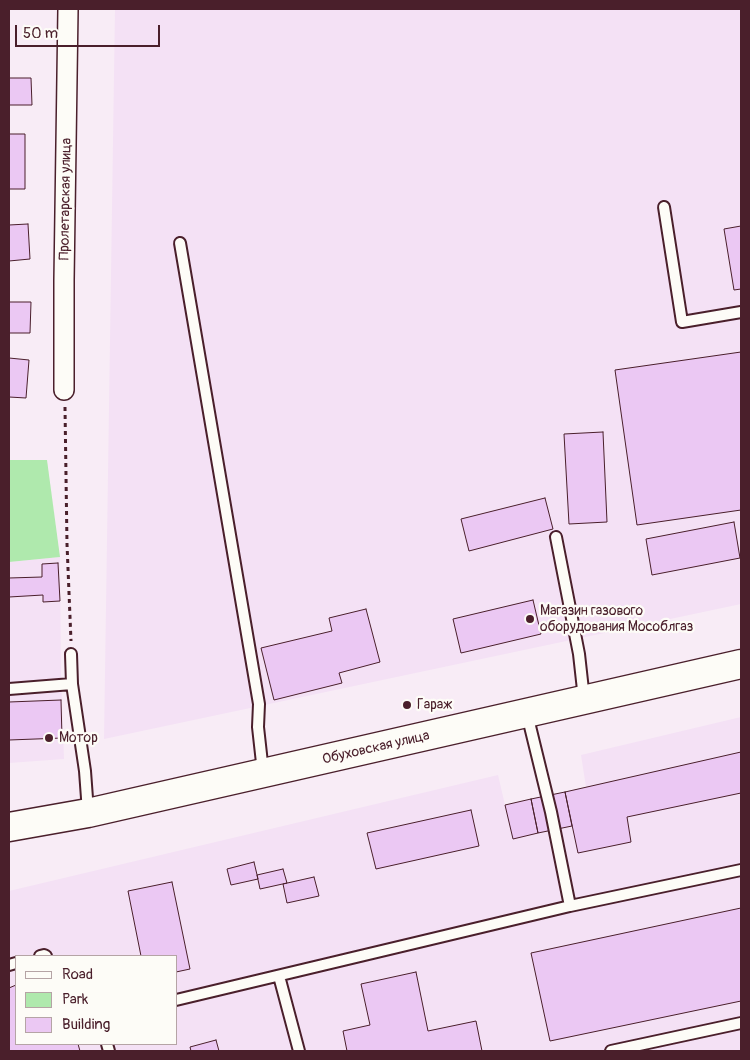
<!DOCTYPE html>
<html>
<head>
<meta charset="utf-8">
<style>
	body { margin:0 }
	#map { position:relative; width:750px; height:1060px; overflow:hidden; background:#f8ecf6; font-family:Pangolin,sans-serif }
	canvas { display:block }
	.frame { position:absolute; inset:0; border:10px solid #4a1f2b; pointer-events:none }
	.legend { position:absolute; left:15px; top:955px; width:162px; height:90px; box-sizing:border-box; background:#fdfcf7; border:1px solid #b5a4a5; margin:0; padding:6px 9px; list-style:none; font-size:15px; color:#4a1f2b }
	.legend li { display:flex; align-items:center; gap:10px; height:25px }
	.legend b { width:25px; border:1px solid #b5a4a5 }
	.scale { position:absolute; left:15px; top:25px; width:145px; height:22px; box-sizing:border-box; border:2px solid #4a1f2b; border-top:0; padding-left:6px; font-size:15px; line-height:18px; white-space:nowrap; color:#4a1f2b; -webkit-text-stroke:4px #fdfcf7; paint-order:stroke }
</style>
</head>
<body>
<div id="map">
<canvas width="750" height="1060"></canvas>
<div class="frame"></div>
<ul class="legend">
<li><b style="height:6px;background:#fdfcf7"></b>Road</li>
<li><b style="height:14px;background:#afe9ad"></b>Park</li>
<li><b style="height:14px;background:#ebc8f3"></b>Building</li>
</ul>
<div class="scale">50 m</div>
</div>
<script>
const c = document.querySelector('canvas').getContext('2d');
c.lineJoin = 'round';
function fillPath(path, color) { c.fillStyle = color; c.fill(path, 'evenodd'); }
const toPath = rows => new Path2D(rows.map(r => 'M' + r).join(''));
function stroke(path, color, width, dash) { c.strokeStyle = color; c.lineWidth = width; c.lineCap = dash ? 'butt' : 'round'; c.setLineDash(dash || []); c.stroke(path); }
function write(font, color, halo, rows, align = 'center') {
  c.font = font + ' Pangolin,sans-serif'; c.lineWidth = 4.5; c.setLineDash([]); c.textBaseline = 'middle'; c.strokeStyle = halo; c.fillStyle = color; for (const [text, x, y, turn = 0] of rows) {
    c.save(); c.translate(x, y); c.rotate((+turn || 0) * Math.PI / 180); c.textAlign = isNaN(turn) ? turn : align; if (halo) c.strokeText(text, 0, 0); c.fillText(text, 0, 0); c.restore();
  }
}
fillPath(toPath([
	[115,9,741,9,741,604,104,739],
	[60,557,61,674,64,759,9,763,9,562],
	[741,717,741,1051,9,1051,9,891,498,775,505,805,586,787,581,755],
	[16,956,176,956,176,1044,16,1044]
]), '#f4e1f5');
fillPath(toPath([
	[9,460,47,460,60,557,9,562]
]), '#afe9ad');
const building = toPath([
	[9,78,31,78,32,105,9,105,9,78],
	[9,134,25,134,25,189,9,189,9,134],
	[28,224,30,259,9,261,9,225,28,224],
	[741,226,741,289,734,290,724,229,741,226],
	[9,302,31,302,30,333,9,333,9,302],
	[741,352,741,510,637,525,615,370,741,352],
	[9,358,29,360,26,398,9,397,9,358],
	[603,432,607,522,569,524,564,434,603,432],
	[545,498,553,529,469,551,461,519,545,498],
	[734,522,740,558,652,575,646,539,734,522],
	[58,563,60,601,43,602,43,595,9,597,9,578,42,577,42,564,58,563],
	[533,600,541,634,461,653,453,619,533,600],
	[366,609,380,662,339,673,342,683,274,700,261,648,332,631,329,618,366,609],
	[61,700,62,738,9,740,9,702,61,700],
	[741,752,741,793,627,817,631,842,578,853,565,792,741,752],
	[565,792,572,826,538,833,531,799,565,792],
	[531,799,538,833,513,839,505,805,531,799],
	[471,810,479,846,376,869,367,833,471,810],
	[254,862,258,879,231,885,227,869,254,862],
	[283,869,287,883,260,889,257,875,283,869],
	[314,877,319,896,287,903,283,884,314,877],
	[172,882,190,969,176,972,176,956,141,956,128,891,172,882],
	[741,908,741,1001,550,1041,531,953,741,908],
	[416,972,428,1031,476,1021,482,1051,347,1051,343,1031,370,1025,361,984,416,972],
	[16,985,16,1044,78,1044,80,1051,9,1051,9,988,16,985],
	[216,1040,219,1051,191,1051,190,1047,216,1040]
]);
fillPath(building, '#ebc8f3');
stroke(building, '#4a1f2b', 1);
const lane = toPath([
	[664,207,682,322,741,312],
	[180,243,259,704,258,727,263,772],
	[556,537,579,654,584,699],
	[71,654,72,684,85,771,88,812],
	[9,689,72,684],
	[527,714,551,812,570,906],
	[40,956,44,955,46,956],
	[9,965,16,963],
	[279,976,299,1051],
	[176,1000,570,906,741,870],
	[107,1044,109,1051],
	[611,1051,741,1023]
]);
const street = toPath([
	[64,390,64,280,68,9]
]);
const primary = toPath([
	[9,827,88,813,741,664]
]);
stroke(lane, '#4a1f2b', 14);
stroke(street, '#4a1f2b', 22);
stroke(primary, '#4a1f2b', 31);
stroke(toPath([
	[65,407,67,544,71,641]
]), '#4a1f2b', 3, [4, 4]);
stroke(lane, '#fdfcf7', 10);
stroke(street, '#fdfcf7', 19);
stroke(primary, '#fdfcf7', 28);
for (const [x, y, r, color] of [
	[530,619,5,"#4a1f2b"],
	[407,705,5,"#4a1f2b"],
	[49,738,5,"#4a1f2b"]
]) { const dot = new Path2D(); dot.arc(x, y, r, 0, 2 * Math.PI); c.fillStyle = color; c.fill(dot); stroke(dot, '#fdfcf7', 2); }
write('14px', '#4a1f2b', '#fdfcf7', [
	["Пролетарская улица",66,199,-89],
	["Обуховская улица",376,748,-13]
]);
write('14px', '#4a1f2b', '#fdfcf7', [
	["Магазин газового",540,611],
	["оборудования Мособлгаз",540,627],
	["Гараж",417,705],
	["Мотор",59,738]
], 'left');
</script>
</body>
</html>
